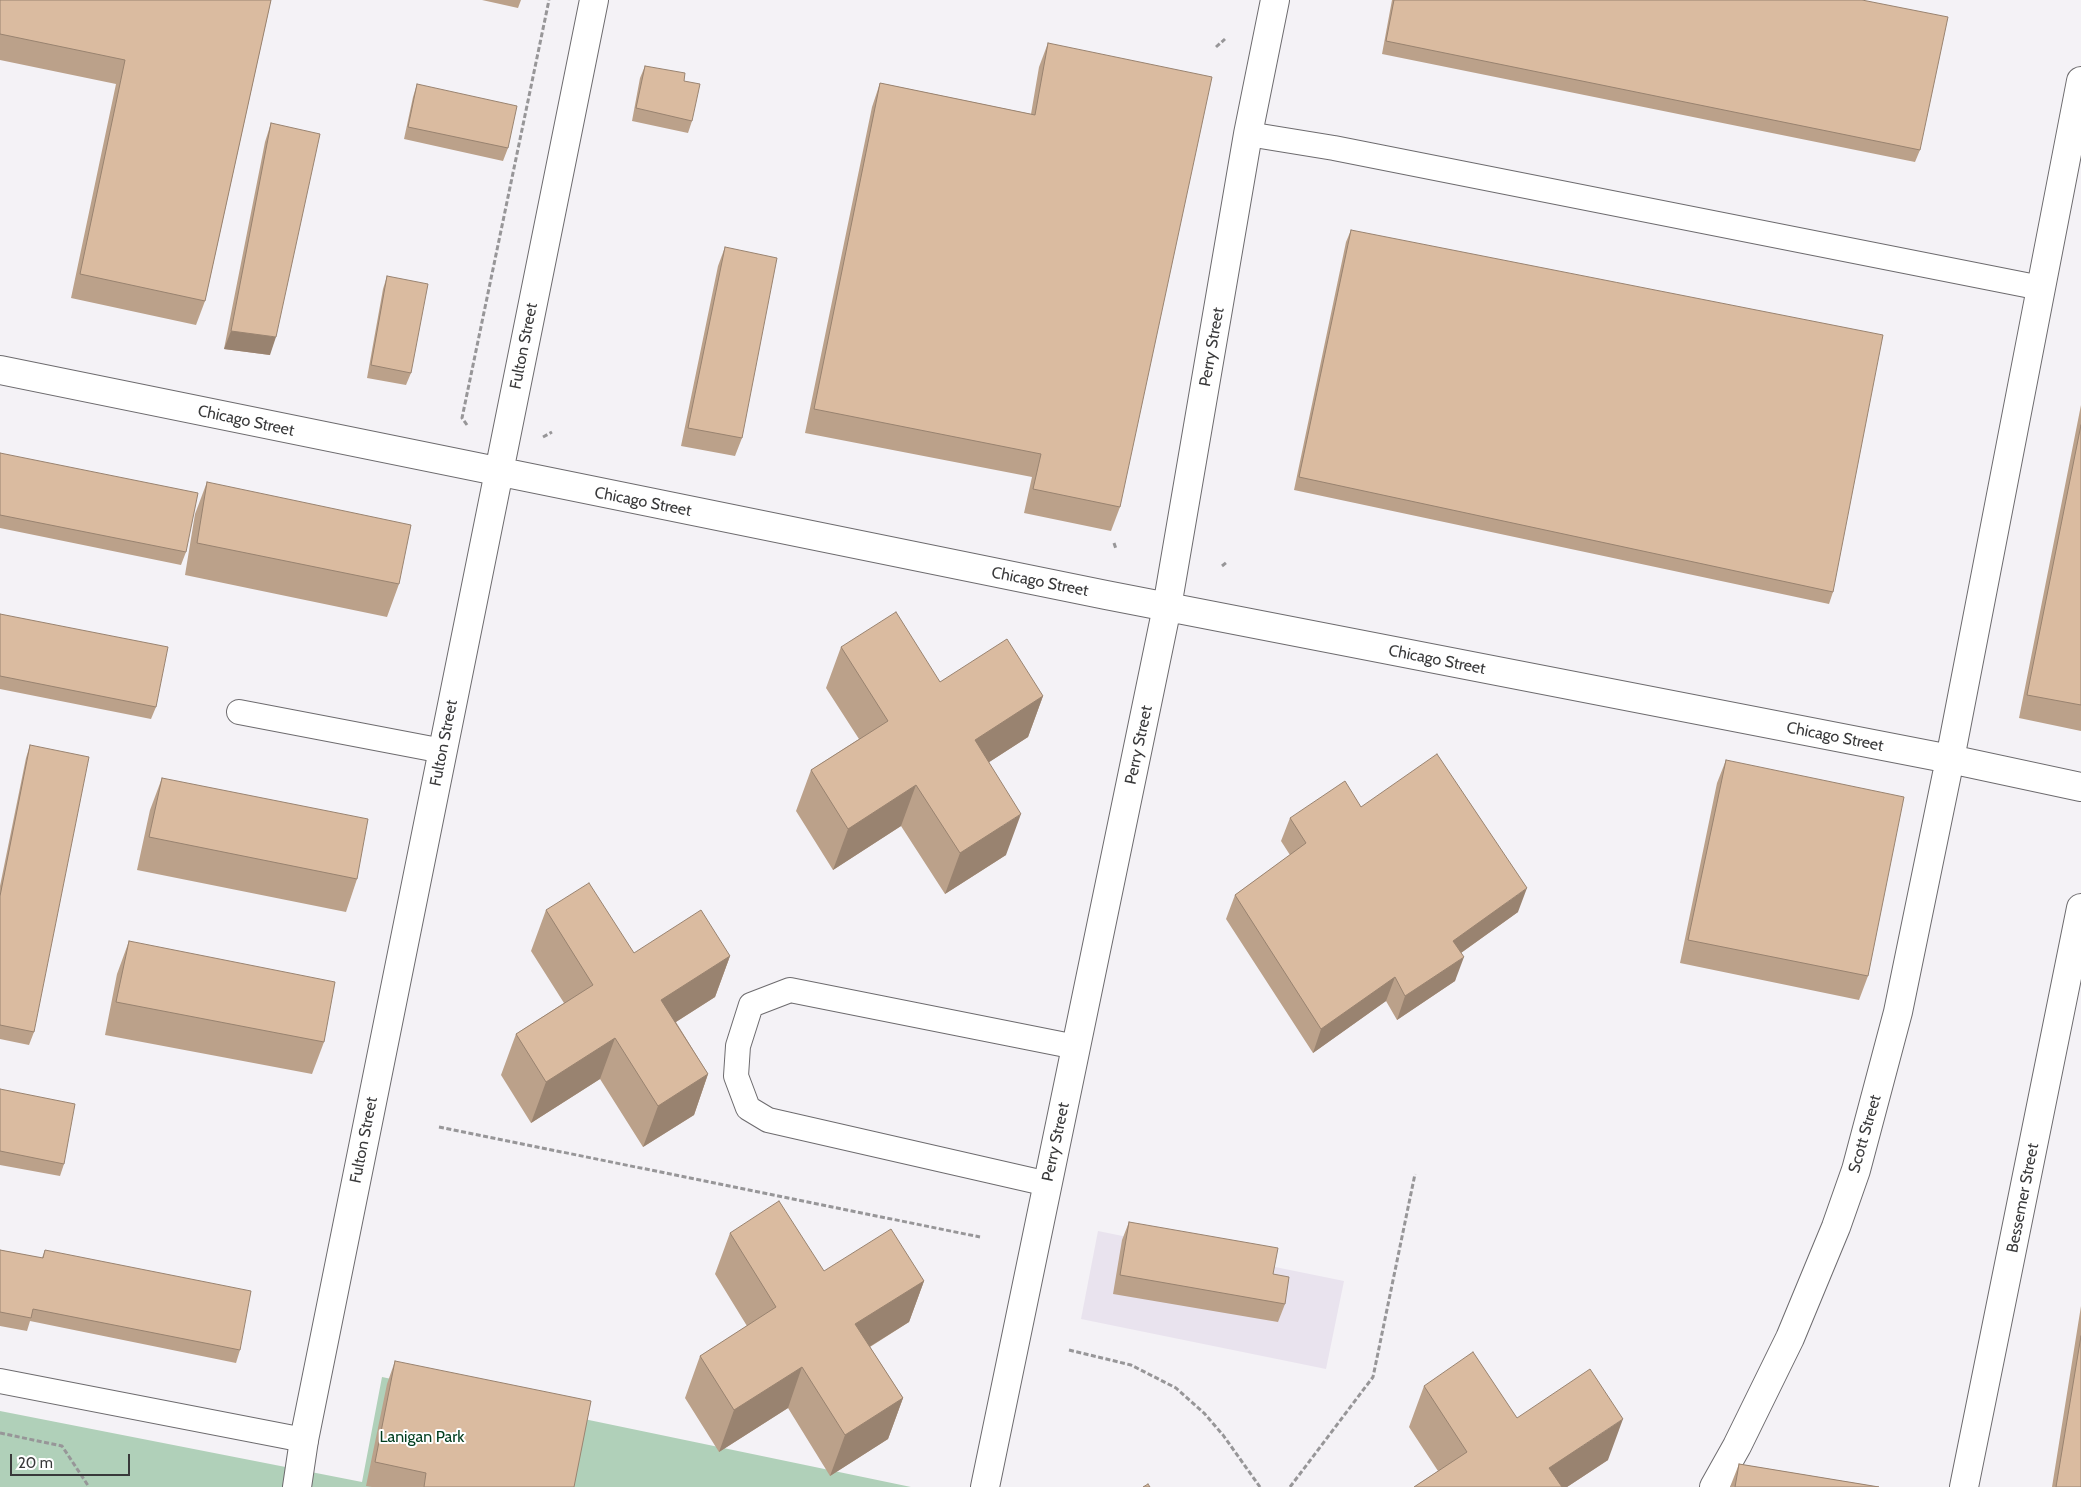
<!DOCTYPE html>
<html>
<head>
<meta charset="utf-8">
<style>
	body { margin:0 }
	#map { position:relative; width:2081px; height:1487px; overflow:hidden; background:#f4f2f6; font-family:Cabin,sans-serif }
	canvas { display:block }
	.scale { position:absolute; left:10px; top:1454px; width:120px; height:22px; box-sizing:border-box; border:2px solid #39393a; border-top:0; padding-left:6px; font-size:15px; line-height:18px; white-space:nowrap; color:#39393a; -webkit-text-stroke:4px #fff; paint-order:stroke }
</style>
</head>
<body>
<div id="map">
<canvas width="2081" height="1487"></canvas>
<div class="scale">20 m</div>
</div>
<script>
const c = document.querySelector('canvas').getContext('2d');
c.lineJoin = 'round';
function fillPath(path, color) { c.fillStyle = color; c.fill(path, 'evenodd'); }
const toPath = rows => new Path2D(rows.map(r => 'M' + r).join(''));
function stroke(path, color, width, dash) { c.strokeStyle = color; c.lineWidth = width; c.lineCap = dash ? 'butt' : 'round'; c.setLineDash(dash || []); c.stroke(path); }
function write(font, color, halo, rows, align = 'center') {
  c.font = font + ' Cabin,sans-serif'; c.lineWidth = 4; c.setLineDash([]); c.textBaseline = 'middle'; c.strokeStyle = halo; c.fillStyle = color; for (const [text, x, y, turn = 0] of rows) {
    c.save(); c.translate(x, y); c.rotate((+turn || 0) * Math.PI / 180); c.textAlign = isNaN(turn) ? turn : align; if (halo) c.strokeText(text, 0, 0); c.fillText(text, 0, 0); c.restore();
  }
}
fillPath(toPath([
	[1098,1231,1344,1281,1326,1369,1081,1319]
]), '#e9e3ee');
fillPath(toPath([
	[382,1377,911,1487,0,1487,0,1411,362,1482]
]), '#b0d0b9');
const service = toPath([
	[1248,134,1334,148,2041,288],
	[239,712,443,751],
	[1048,1184,768,1120,748,1108,736,1076,738,1046,751,1005,790,990,1076,1047],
	[0,1381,304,1440]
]);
const pedestrian = toPath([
	[297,1487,304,1440]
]);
const minor = toPath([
	[0,370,1106,595,1950,759,2081,787],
	[304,1440,594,0],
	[985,1487,1167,607,1248,134,1275,0],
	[1714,1487,1737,1446,1790,1338,1836,1227,1856,1170,1898,1012,1950,759,2081,81],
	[1964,1487,2081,908]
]);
stroke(service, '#6d6b6e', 26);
stroke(pedestrian, '#6d6b6e', 30);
stroke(minor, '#6d6b6e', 30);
stroke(toPath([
	[1216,47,1225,39],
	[467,425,462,418,549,0],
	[543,437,552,432],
	[1114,543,1116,549],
	[1222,566,1227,562],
	[439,1127,980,1237],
	[1069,1350,1131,1365,1176,1388,1204,1413,1223,1435,1260,1487],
	[0,1433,62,1446,89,1487],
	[1290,1487,1373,1377,1415,1174]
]), '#979698', 3, [5, 2.5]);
stroke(service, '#fff', 24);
stroke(pedestrian, '#fff', 28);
stroke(minor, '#fff', 28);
fillPath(toPath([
	[0,0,271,0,205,301,196,325,71,298,116,84,0,60],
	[482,0,521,0,518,8],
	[1392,0,1862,0,1920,150,1915,162,1382,54],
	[1048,43,1120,507,1111,531,1024,513,1032,477,805,433,872,107,880,83,1031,114,1039,67],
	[645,66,684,81,692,121,688,133,632,121,640,78],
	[417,84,508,148,503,161,404,139,413,97],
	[271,123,270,355,224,349,265,142],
	[1351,230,1833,592,1829,604,1294,490,1346,242],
	[725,247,742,438,735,456,681,446,718,266],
	[387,276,411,373,406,385,367,378,383,289],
	[2081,405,2081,731,2019,718],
	[0,453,186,552,181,565,0,528],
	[207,482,399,584,387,617,185,575,195,514],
	[0,614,156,707,151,719,0,689],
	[841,647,940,682,1043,696,1028,737,989,762,1006,855,945,894,901,826,833,870,796,811,811,770,859,739,826,688],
	[30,745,34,1032,29,1045,0,1039,0,886,26,758],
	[1726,760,1868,976,1859,1000,1680,963,1717,783],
	[162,778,357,879,346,912,137,870,150,810],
	[1361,807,1518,912,1461,953,1455,981,1397,1020,1386,1001,1313,1053,1226,919,1235,895,1290,855,1281,841,1290,818],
	[546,910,634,953,730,956,715,997,676,1022,708,1074,694,1115,643,1147,600,1079,531,1123,501,1075,516,1034,564,1003,531,951],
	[129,941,324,1042,312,1074,105,1035,117,974],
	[0,1089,64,1164,60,1176,0,1165],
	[1129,1222,1285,1304,1278,1322,1113,1294,1122,1240],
	[730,1233,824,1271,924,1281,909,1322,870,1347,903,1398,888,1439,830,1476,788,1408,719,1452,685,1398,700,1356,747,1326,715,1274],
	[0,1250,42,1258,45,1250,240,1350,236,1363,30,1321,27,1331,0,1326],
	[2081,1306,2081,1487,2052,1487],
	[395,1361,574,1487,372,1487,366,1486,387,1384],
	[1424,1386,1517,1418,1608,1460,1567,1487,1414,1487,1438,1471,1409,1427],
	[1739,1464,1879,1487,1730,1487]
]), '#bba18a');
fillPath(toPath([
	[231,331,276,337,270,355,224,349],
	[1043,696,1028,737,960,781,975,740],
	[916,785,901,826,833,870,848,829],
	[1021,814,1006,855,945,894,960,853],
	[1527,888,1518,912,1444,965,1453,941],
	[730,956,715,997,646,1041,661,1000],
	[1464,957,1455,981,1397,1020,1405,996],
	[1395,977,1386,1001,1313,1053,1321,1029],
	[615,1038,600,1079,531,1123,546,1082],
	[708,1074,694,1115,643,1147,658,1106],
	[924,1281,909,1322,840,1365,855,1324],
	[802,1367,788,1408,719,1452,734,1410],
	[903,1398,888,1439,830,1476,845,1435],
	[1623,1419,1608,1460,1567,1487,1542,1487,1549,1468]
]), '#998370');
const building = toPath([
	[0,0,271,0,205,301,80,274,125,60,0,34,0,0],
	[1394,0,1862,0,1948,17,1920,150,1386,41,1394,0],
	[1048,43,1212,77,1120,507,1033,489,1041,454,814,409,880,83,1035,115,1048,43],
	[645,66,685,73,684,81,700,84,692,121,636,108,645,66],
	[417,84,517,106,508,148,408,127,417,84],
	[271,123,320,134,276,337,231,331,271,123],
	[1351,230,1883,335,1833,592,1299,477,1351,230],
	[725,247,777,258,742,438,688,428,725,247],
	[387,276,428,284,411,373,371,365,387,276],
	[2081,425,2081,705,2027,695,2081,425],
	[0,453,198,493,186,552,0,515,0,453],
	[207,482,411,525,399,584,197,543,207,482],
	[896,612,940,682,1007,639,1043,696,975,740,1021,814,960,853,916,785,848,829,811,770,888,721,841,647,896,612],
	[0,614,168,647,156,707,0,676,0,614],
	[30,745,89,757,34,1032,0,1025,0,896,30,745],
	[1437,754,1527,888,1453,941,1464,957,1405,996,1395,977,1321,1029,1235,895,1306,843,1290,818,1345,781,1361,807,1437,754],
	[1726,760,1904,797,1868,976,1688,940,1726,760],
	[162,778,368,819,357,879,149,837,162,778],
	[589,883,634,953,701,910,730,956,661,1000,708,1074,658,1106,615,1038,546,1082,516,1034,593,985,546,910,589,883],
	[129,941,335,982,324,1042,116,1002,129,941],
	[0,1089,75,1104,64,1164,0,1151,0,1089],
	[779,1201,824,1271,891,1229,924,1281,855,1324,903,1398,845,1435,802,1367,734,1410,700,1356,776,1307,730,1233,779,1201],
	[1129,1222,1278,1248,1273,1274,1289,1277,1285,1304,1120,1275,1129,1222],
	[0,1250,43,1258,45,1250,251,1291,240,1350,33,1309,31,1318,0,1312,0,1250],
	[2081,1336,2081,1487,2056,1487,2081,1336],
	[1473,1352,1517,1418,1590,1369,1623,1419,1549,1468,1562,1487,1414,1487,1467,1452,1424,1386,1473,1352],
	[395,1361,591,1401,574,1487,424,1487,426,1473,375,1462,395,1361],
	[1739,1464,1879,1487,1735,1487,1739,1464],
	[1148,1484,1150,1487,1143,1487,1148,1484]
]);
fillPath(building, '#dabba0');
stroke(building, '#998370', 1);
write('16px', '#39393a', '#fff', [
	["Fulton Street",524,346,-79],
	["Perry Street",1212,347,-80],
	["Chicago Street",246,421,12],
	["Chicago Street",643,502,11],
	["Chicago Street",1040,582,11],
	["Chicago Street",1437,660,11],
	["Chicago Street",1835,737,11],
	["Fulton Street",444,743,-79],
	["Perry Street",1139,745,-78],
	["Scott Street",1865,1134,-74],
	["Fulton Street",364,1140,-79],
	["Perry Street",1056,1142,-78],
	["Bessemer Street",2023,1198,-79]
]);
write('16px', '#003d1d', '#fff', [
	["Lanigan Park",422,1437]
]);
</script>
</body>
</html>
